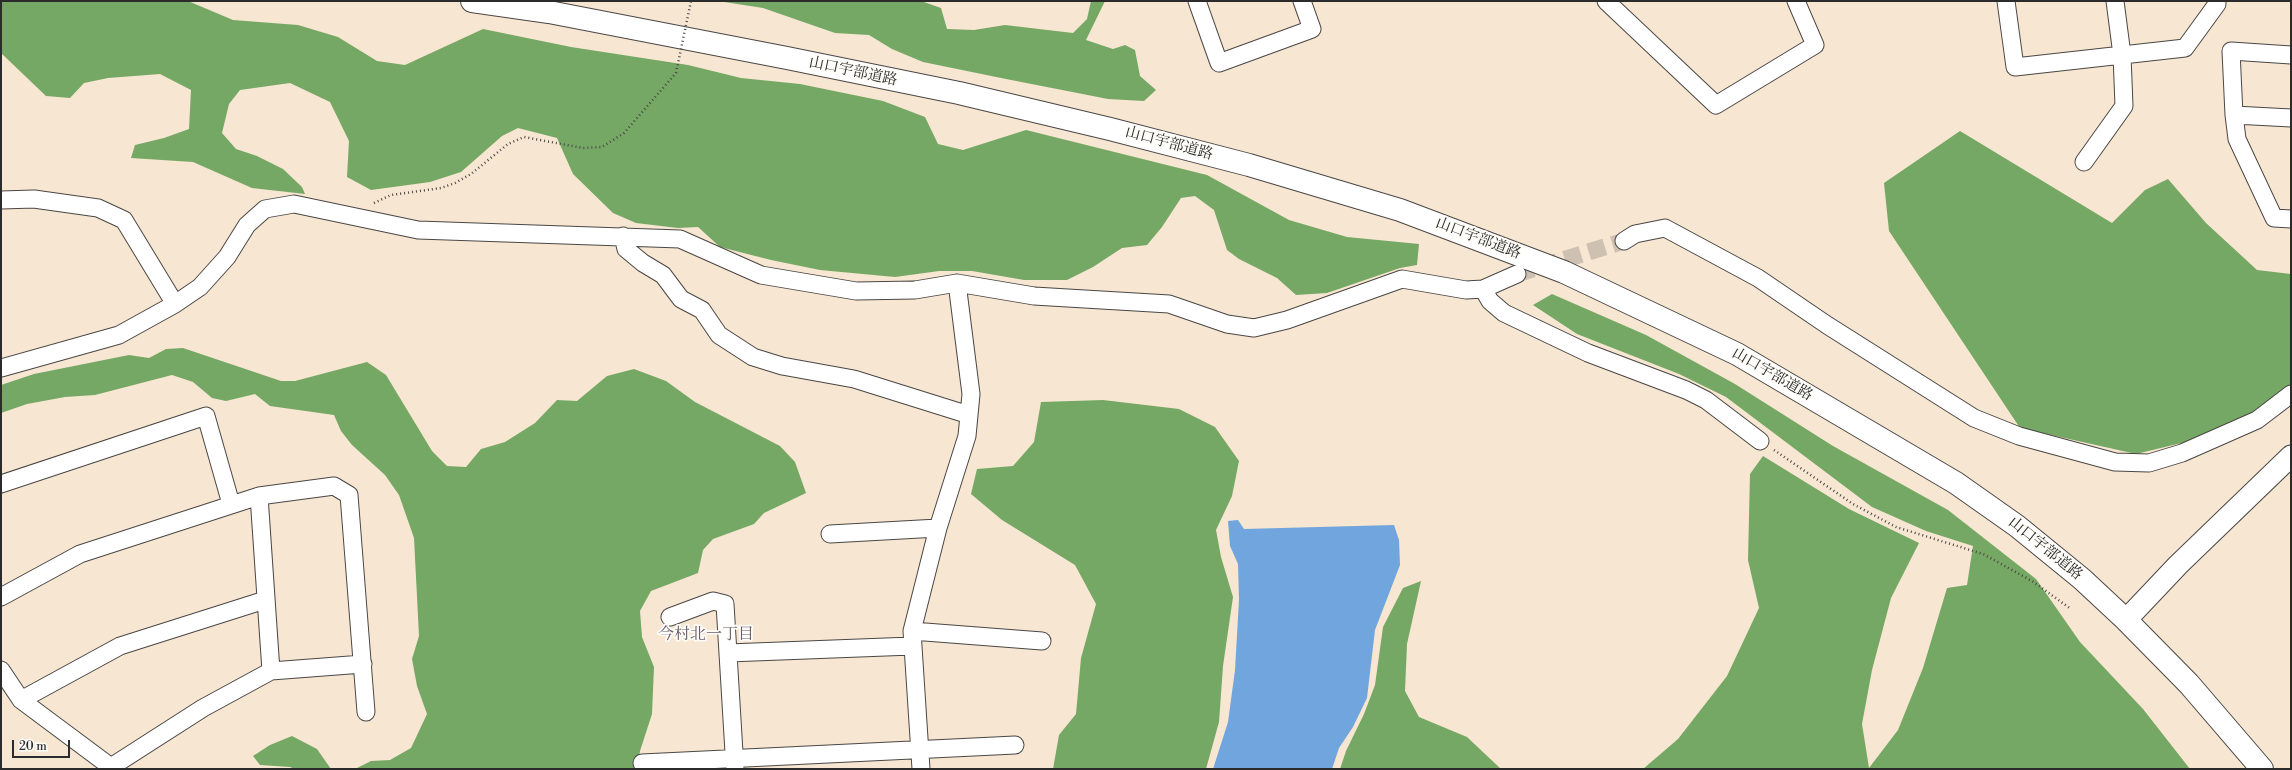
<!DOCTYPE html>
<html>
<head>
<meta charset="utf-8">
<style>
	body { margin:0 }
	#map { position:relative; width:2292px; height:770px; overflow:hidden; background:#f7e6d2; font-family:"Libre Bodoni",serif }
	canvas { display:block }
	.frame { position:absolute; inset:0; border:2px solid #2b2b2b; pointer-events:none }
	.scale { position:absolute; left:12px; top:740px; width:58px; height:18px; box-sizing:border-box; border:2px solid #2b2b2b; border-top:0; padding-left:5px; font-size:12px; line-height:14px; white-space:nowrap; color:#2b2b2b; -webkit-text-stroke:3px #fdfcf7; paint-order:stroke }
</style>
</head>
<body>
<div id="map">
<canvas width="2292" height="770"></canvas>
<div class="frame"></div>
<div class="scale">20 m</div>
</div>
<script>
const c = document.querySelector('canvas').getContext('2d');
c.lineJoin = 'round';
function fillPath(path, color) { c.fillStyle = color; c.fill(path, 'evenodd'); }
const toPath = rows => new Path2D(rows.map(r => 'M' + r).join(''));
function stroke(path, color, width, dash) { c.strokeStyle = color; c.lineWidth = width; c.lineCap = dash ? 'butt' : 'round'; c.setLineDash(dash || []); c.stroke(path); }
function write(font, color, halo, rows, align = 'center') {
  c.font = font + ' "Libre Bodoni","Noto Serif JP",serif'; c.lineWidth = 3.5; c.setLineDash([]); c.textBaseline = 'middle'; c.strokeStyle = halo; c.fillStyle = color; for (const [text, x, y, turn = 0] of rows) {
    c.save(); c.translate(x, y); c.rotate((+turn || 0) * Math.PI / 180); c.textAlign = isNaN(turn) ? turn : align; if (halo) c.strokeText(text, 0, 0); c.fillText(text, 0, 0); c.restore();
  }
}
fillPath(toPath([
	[1,1,188,1,233,20,298,25,338,37,377,61,405,65,483,29,571,47,688,65,741,78,800,84,883,101,925,117,938,144,963,150,1026,130,1207,175,1289,220,1347,237,1419,244,1417,265,1400,268,1327,293,1296,295,1277,278,1239,259,1227,250,1214,210,1195,196,1181,198,1162,227,1147,245,1122,248,1093,267,1067,280,1024,280,972,271,939,271,895,277,820,270,771,260,720,247,698,227,678,228,636,223,613,213,573,174,557,138,518,128,502,136,461,172,430,182,371,190,347,177,349,141,330,102,290,83,240,90,229,104,222,133,236,149,257,156,283,169,302,187,305,194,252,188,193,162,131,158,135,145,164,138,189,129,191,90,160,74,108,78,84,83,70,98,46,96,1,53],
	[718,1,921,1,941,8,947,29,974,30,1005,25,1073,33,1087,19,1091,1,1105,1,1086,40,1113,49,1125,45,1135,50,1140,76,1156,90,1144,101,1108,99,1006,79,923,62,892,49,869,35,835,33,763,8],
	[1960,131,2112,223,2145,190,2168,179,2206,223,2257,270,2291,274,2291,385,2258,412,2202,438,2136,454,2020,428,1889,231,1884,183],
	[1552,294,1646,335,1735,384,1833,446,1948,510,2036,579,2080,642,2143,709,2190,769,1643,769,1678,739,1727,676,1759,608,1748,560,1750,474,1763,456,1849,509,1919,543,1891,598,1872,670,1862,724,1869,768,1898,730,1923,668,1947,588,1967,585,1973,546,1926,531,1872,507,1726,397,1679,374,1577,334,1533,305],
	[183,348,281,381,295,381,367,362,386,375,432,451,447,466,466,467,481,449,505,442,535,423,557,400,577,401,607,376,634,369,666,381,695,402,780,446,795,462,806,493,764,513,754,524,713,539,703,550,698,573,651,591,640,611,642,637,654,667,652,714,640,751,637,769,355,769,371,761,390,760,411,748,427,714,417,686,412,659,419,636,414,538,399,495,385,475,352,445,341,431,334,415,270,406,255,394,226,401,212,398,193,382,172,375,95,395,65,397,27,404,1,413,1,385,34,374,129,355,149,358,166,349],
	[1103,400,1179,409,1215,427,1239,461,1232,496,1216,530,1221,557,1233,597,1223,666,1219,722,1206,769,1053,769,1059,735,1076,714,1081,658,1096,604,1075,565,1002,520,971,494,977,469,1013,466,1034,442,1041,402],
	[1421,581,1407,644,1405,691,1419,717,1467,737,1501,769,1340,769,1346,751,1364,714,1375,685,1383,627,1403,588],
	[292,736,317,749,331,769,295,769,290,767,260,765,253,756,270,745]
]), '#75a864');
fillPath(toPath([
	[1238,520,1244,529,1394,525,1399,540,1400,565,1375,630,1367,698,1353,727,1339,748,1332,769,1213,769,1228,722,1235,670,1239,600,1238,564,1230,546,1228,521]
]), '#71a5dd');
stroke(toPath([
	[1517,274,1624,241]
]), '#cec1b1', 17, [17, 8]);
const minor = toPath([
	[1197,1,1219,63,1312,29,1302,1],
	[1606,1,1716,105,1815,45,1796,1],
	[2006,1,2015,67,2185,48,2217,4,2217,1],
	[2234,115,2231,51,2291,55],
	[2291,118,2234,115,2237,139,2274,218,2291,219],
	[2084,162,2124,106,2122,55,2115,1],
	[1,200,34,199,98,208,124,220,175,304],
	[623,236,626,249,643,263,663,275,681,299,702,310,719,335,753,357,782,366,854,379,969,415],
	[1624,241,1635,234,1665,228,1758,278,1827,325,1974,418,2019,436,2115,462,2149,463,2182,453,2257,420,2291,394],
	[1483,289,1490,301,1504,313,1588,353,1686,390,1706,400,1760,441],
	[1,368,119,335,175,304,200,287,227,257,247,225,265,209,294,204,418,230,680,239,761,275,856,291,915,290,957,283,1034,296,1169,304,1227,324,1254,328,1287,320,1402,279,1466,290,1483,289,1517,274],
	[1,484,206,416,231,504],
	[259,496,271,671],
	[830,534,938,528],
	[1,597,80,554,259,496,334,486,349,495,366,712],
	[670,617,713,601,725,604,735,769],
	[912,631,1042,641],
	[728,653,912,646],
	[1,670,21,700,111,767,203,708,271,671,363,664],
	[21,700,120,646,265,600],
	[642,763,1015,745],
	[921,769,912,631,938,528,967,436,971,394,957,283]
]);
const tertiary = toPath([
	[2126,620,2178,565,2291,456]
]);
const primary = toPath([
	[472,1,549,12,787,58,959,93,1110,129,1249,165,1400,210,1564,272,1737,354,1956,483,2017,526,2082,579,2126,620,2189,684,2262,769]
]);
stroke(minor, '#4a4744', 19);
stroke(tertiary, '#4a4744', 23);
stroke(primary, '#4a4744', 24);
stroke(toPath([
	[374,203,391,195,441,188,455,183,471,174,508,144,524,137,583,148,602,147,624,133,676,73],
	[1774,450,1853,504,1896,527,1983,554,2032,581,2071,609]
]), '#4a4744', 2.5, [1, 3]);
stroke(minor, '#fff', 17);
stroke(tertiary, '#fff', 21);
stroke(primary, '#fff', 22);
stroke(toPath([
	[676,73,691,1]
]), '#4a4744', 2.5, [1, 3]);
write('15px', '#2b2b2b', '#fdfcf7', [
	["山口宇部道路",853,72,12],
	["山口宇部道路",1169,144,15],
	["山口宇部道路",1478,239,21],
	["山口宇部道路",1772,375,30],
	["山口宇部道路",2045,549,39]
]);
write('16px', '#685a6b', '#fdfcf7', [
	["今村北一丁目",706,635]
]);
</script>
</body>
</html>
